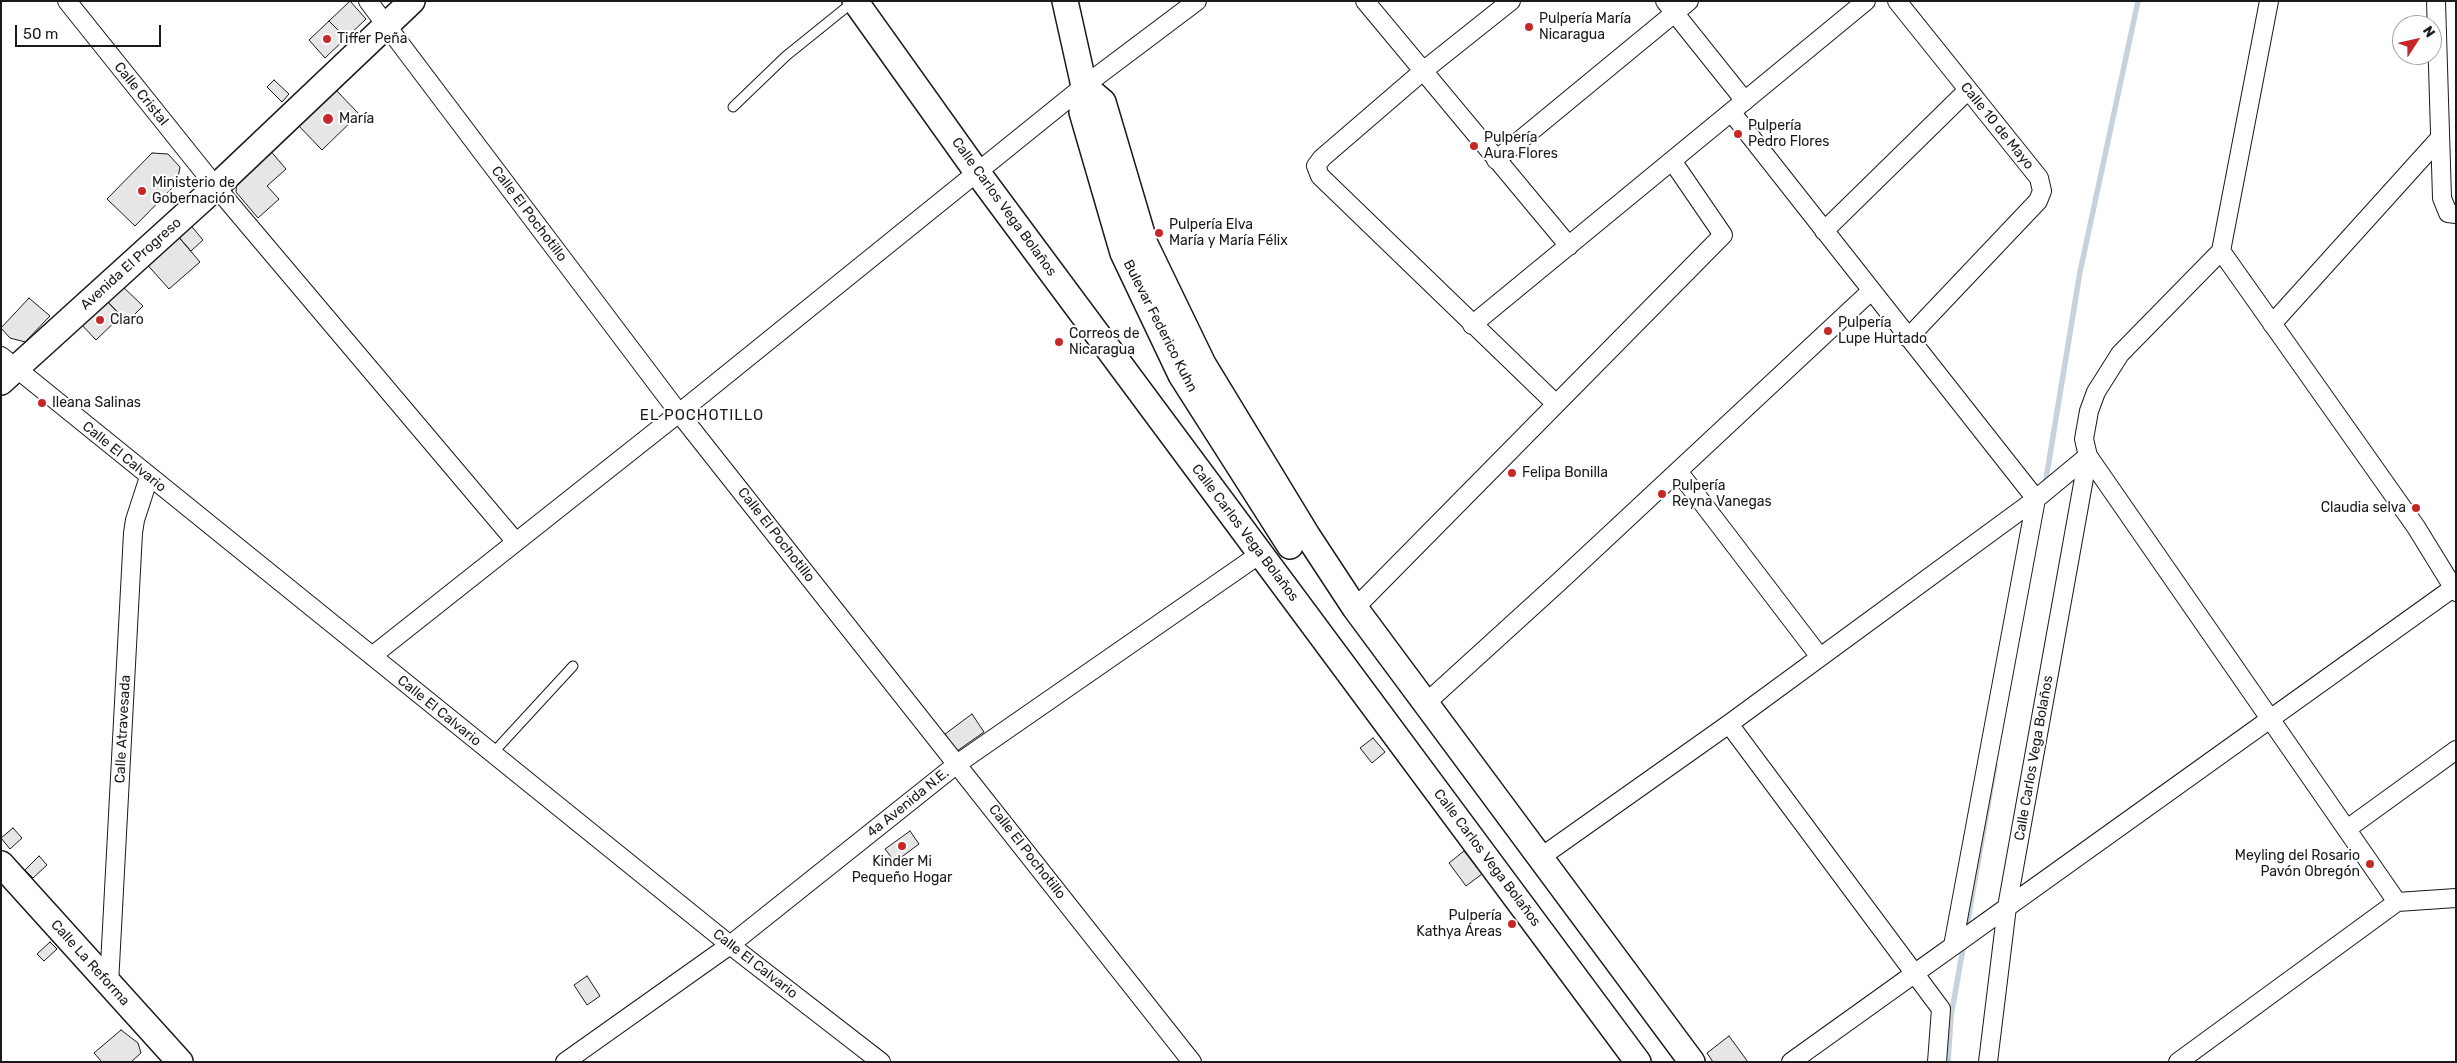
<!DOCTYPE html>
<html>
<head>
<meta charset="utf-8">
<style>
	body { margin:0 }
	#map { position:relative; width:2457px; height:1063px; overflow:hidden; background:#fff; font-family:Rubik,sans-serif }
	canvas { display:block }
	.frame { position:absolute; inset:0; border:2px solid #1a1a1a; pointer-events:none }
	.north { position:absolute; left:2392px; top:15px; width:50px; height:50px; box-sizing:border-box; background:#fff; border:1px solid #a3a3a3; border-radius:50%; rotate:55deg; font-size:14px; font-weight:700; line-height:20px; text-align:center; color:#1a1a1a }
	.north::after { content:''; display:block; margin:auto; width:18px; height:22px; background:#c62828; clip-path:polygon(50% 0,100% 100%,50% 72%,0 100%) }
	.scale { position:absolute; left:15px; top:25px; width:146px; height:22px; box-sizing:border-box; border:2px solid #1a1a1a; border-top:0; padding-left:6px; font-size:15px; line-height:18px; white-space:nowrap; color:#1a1a1a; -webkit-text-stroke:4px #fff; paint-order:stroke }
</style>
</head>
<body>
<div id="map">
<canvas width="2457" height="1063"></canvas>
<div class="frame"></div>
<div class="north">N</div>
<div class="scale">50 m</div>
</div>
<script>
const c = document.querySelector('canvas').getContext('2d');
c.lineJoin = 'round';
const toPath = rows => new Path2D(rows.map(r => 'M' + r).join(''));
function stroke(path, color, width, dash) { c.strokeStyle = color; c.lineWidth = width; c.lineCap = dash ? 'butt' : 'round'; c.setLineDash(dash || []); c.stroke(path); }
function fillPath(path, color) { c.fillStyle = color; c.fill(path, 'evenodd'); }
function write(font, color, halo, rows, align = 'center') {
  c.font = font + ' Rubik,sans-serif'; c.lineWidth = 4; c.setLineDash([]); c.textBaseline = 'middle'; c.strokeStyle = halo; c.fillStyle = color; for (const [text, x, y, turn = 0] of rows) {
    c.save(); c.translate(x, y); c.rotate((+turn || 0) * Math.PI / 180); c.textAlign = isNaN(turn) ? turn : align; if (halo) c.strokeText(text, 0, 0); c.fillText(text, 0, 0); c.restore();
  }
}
stroke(toPath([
	[2045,485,2080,272,2138,1],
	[1966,931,1995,765],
	[1948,1062,1951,1016,1964,943]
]), '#c6d2dc', 5.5);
const building = toPath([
	[350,1,366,19,346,38,329,21,350,1],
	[329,21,346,38,325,58,309,40,329,21],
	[274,80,289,94,282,102,267,87,274,80],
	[334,88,359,114,322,150,297,124,334,88],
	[268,148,286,169,267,186,279,199,258,218,236,192,237,175,268,148],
	[152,153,168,154,180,167,177,183,135,226,107,199,152,153],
	[188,222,203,240,191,251,176,234,188,222],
	[176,234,200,262,169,289,144,261,176,234],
	[120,284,143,306,127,322,105,299,120,284],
	[29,298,50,316,25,342,10,338,1,328,29,298],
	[105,299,121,316,96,340,80,323,105,299],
	[972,714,984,732,957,751,945,734,972,714],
	[1373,738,1385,752,1372,763,1360,748,1373,738],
	[13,828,22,838,10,849,1,838,13,828],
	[910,831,919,844,895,862,885,849,910,831],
	[1464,851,1482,874,1466,886,1449,863,1464,851],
	[39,856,47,865,33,878,25,870,39,856],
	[50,942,57,949,44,961,37,954,50,942],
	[587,976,600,996,587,1005,574,985,587,976],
	[121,1030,138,1043,141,1053,131,1062,102,1062,94,1053,121,1030],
	[1729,1036,1748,1062,1713,1062,1707,1053,1729,1036]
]);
fillPath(building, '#e6e6e6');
stroke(building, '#1a1a1a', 1);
const lane = toPath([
	[733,107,786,56,853,2],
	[492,754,573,666]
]);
const street = toPath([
	[67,1,216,187,516,542],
	[368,1,679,413,1192,1062],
	[1365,1,1569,246],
	[1511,1,1423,71,1322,158,1316,166,1320,176,1556,404],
	[1665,1,1745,101],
	[1897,1,2039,178,2042,191,2038,201,1908,338],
	[2269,1,2221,251,2416,527,2456,592],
	[2436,1,2442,198,2448,213,2456,214],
	[1732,113,2036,499,1953,946],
	[1496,160,1689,1],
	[1824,231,1968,90],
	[2221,251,2120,354,2096,392,2089,411,2084,439,2088,456,2397,902],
	[2272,324,2439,139],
	[1472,325,1866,1],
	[1,356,730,945,881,1062],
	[1678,471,1820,657],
	[1355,608,1723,235,1673,162],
	[372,656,679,413,1084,86,1197,1],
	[1426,703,1559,582,1871,291],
	[1729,724,1941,1009,1937,1062],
	[2347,829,2456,750],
	[1541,857,1729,724,2036,499,2088,456],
	[109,984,133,533,135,520,149,477],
	[565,1062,730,945,957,764,1260,554],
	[1791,1062,2456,586],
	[1988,1062,2007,907,2088,456],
	[2178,1062,2397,902,2456,898]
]);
const secondary = toPath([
	[855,1,977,172,1638,1062],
	[1065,1,1084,86,1082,112,1123,253,1181,375,1290,546],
	[1084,86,1103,102,1145,244,1203,364,1307,535,1355,608,1692,1062],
	[1,382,216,187,412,1],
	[1,864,180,1062]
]);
stroke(lane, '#1a1a1a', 11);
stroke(street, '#1a1a1a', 20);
stroke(secondary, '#1a1a1a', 28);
stroke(lane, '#fff', 9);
stroke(street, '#fff', 18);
stroke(secondary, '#fff', 25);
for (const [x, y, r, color] of [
	[1529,27,5,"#c62828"],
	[327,39,5,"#c62828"],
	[328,119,6,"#c62828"],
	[1738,134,5,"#c62828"],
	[1474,146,5,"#c62828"],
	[142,191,5,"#c62828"],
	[1159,233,5,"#c62828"],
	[100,320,5,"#c62828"],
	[1828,331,5,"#c62828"],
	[1059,342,5,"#c62828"],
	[42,403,5,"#c62828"],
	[1512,473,5,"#c62828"],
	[1662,494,5,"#c62828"],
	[2416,508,5,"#c62828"],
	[902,846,5,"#c62828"],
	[2370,864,5,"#c62828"],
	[1512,924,5,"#c62828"]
]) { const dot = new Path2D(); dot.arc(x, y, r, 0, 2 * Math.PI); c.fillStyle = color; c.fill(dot); stroke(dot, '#fff', 2); }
write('14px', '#1a1a1a', '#fff', [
	["Pulpería María",1539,19],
	["Nicaragua",1539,35],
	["Tiffer Peña",337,39],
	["María",339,119],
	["Pulpería",1748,126],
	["Pedro Flores",1748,142],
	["Pulpería",1484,138],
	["Aura Flores",1484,154],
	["Ministerio de",152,183],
	["Gobernación",152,199],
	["Pulpería Elva",1169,225],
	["María y María Félix",1169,241],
	["Claro",110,320],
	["Pulpería",1838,323],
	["Lupe Hurtado",1838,339],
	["Correos de",1069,334],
	["Nicaragua",1069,350],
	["Ileana Salinas",52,403],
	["Felipa Bonilla",1522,473],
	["Pulpería",1672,486],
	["Reyna Vanegas",1672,502],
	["Claudia selva",2406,508,"right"],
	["Meyling del Rosario",2360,856,"right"],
	["Pavón Obregón",2360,872,"right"],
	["Kinder Mi",902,862,"center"],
	["Pequeño Hogar",902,878,"center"],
	["Pulpería",1502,916,"right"],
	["Kathya Áreas",1502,932,"right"]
], 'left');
write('14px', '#1a1a1a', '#fff', [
	["Calle Cristal",141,94,51],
	["Calle 10 de Mayo",1997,126,51],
	["Calle Carlos Vega Bolaños",1004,207,54],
	["Calle El Pochotillo",529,214,53],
	["Avenida El Progreso",131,264,-42],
	["Bulevar Federico Kuhn",1160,326,63],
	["Calle El Calvario",124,457,39],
	["Calle Carlos Vega Bolaños",1245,533,53],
	["Calle El Pochotillo",776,535,52],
	["Calle El Calvario",439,711,39],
	["Calle Atravesada",123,729,-87],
	["Calle Carlos Vega Bolaños",2034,758,-80],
	["4a Avenida N.E.",908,803,-39],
	["Calle El Pochotillo",1027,852,52],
	["Calle Carlos Vega Bolaños",1487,858,53],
	["Calle La Reforma",90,963,48],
	["Calle El Calvario",755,964,38]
]);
c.letterSpacing = '1px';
write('15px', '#1a1a1a', '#fff', [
	["EL POCHOTILLO",702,416]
]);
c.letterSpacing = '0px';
</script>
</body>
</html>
